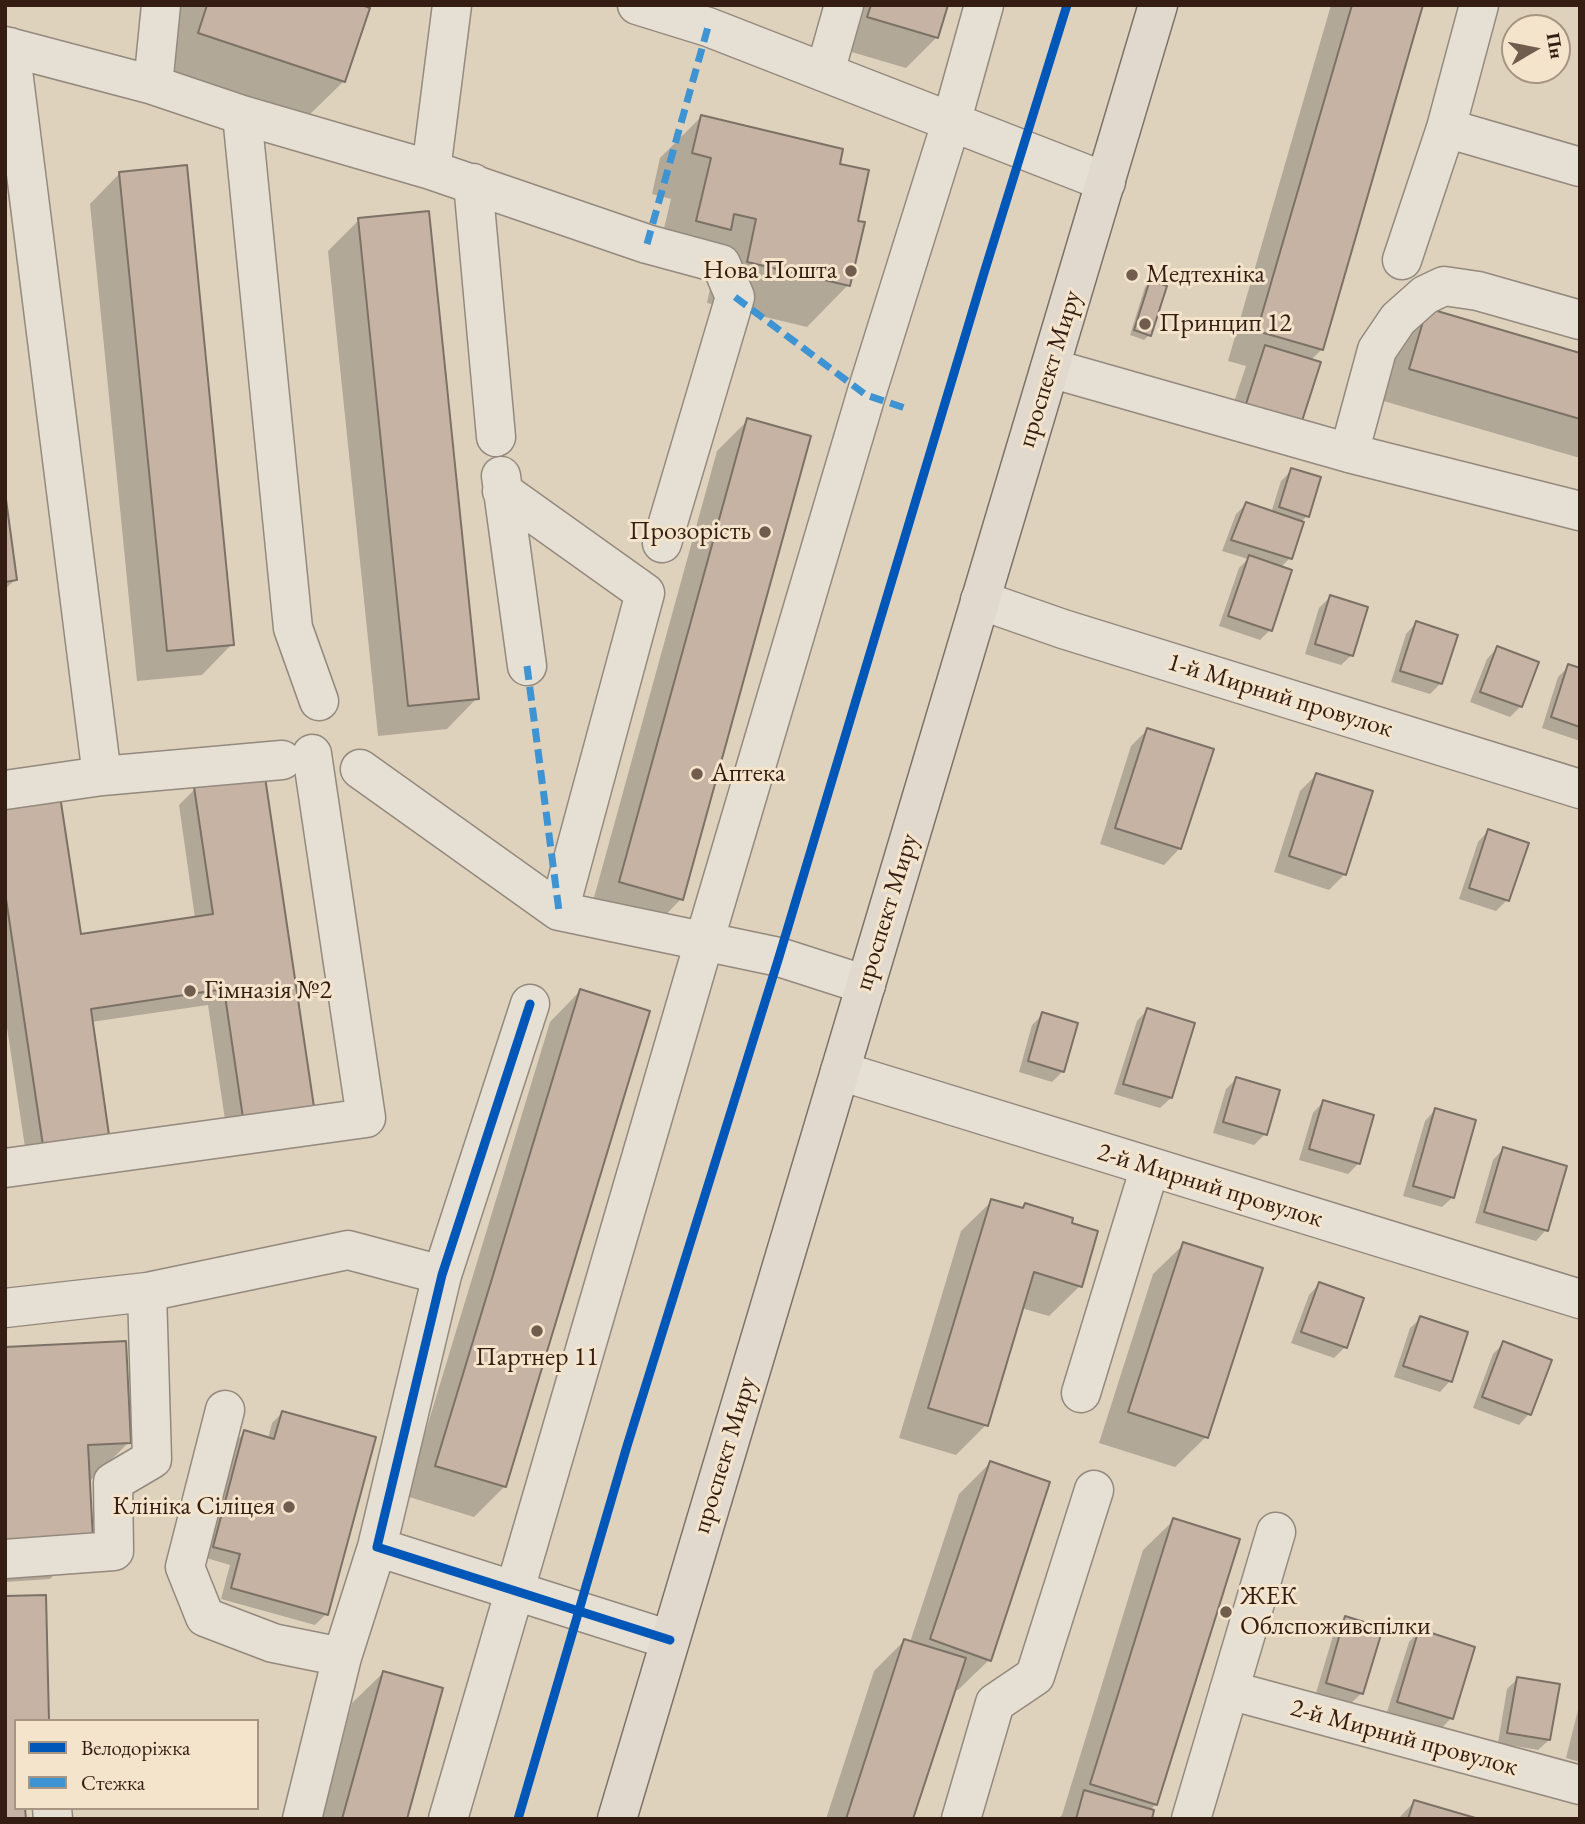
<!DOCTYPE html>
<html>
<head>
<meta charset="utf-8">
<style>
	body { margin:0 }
	#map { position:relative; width:1585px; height:1824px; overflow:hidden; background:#dfd2bd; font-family:"EB Garamond",serif }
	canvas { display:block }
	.frame { position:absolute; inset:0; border:7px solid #361d13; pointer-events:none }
	.legend { position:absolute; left:14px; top:1719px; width:245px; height:91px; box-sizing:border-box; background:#f3e4cb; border:2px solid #a79481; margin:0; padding:9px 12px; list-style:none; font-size:21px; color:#361d13 }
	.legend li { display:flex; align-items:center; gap:14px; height:35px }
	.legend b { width:35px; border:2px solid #a79481 }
	.north { position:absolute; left:1501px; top:14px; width:70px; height:70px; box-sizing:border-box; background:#f3e4cb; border:2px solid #a79481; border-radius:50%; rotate:80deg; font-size:19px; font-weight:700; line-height:28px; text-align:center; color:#361d13 }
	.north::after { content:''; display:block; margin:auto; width:24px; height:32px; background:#715c4e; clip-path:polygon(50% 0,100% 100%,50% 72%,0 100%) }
</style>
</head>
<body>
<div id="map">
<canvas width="1585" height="1824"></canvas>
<div class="frame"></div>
<ul class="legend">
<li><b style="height:9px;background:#0057b8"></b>Велодоріжка</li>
<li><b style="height:9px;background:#3e94d3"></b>Стежка</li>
</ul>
<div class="north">Пн</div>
</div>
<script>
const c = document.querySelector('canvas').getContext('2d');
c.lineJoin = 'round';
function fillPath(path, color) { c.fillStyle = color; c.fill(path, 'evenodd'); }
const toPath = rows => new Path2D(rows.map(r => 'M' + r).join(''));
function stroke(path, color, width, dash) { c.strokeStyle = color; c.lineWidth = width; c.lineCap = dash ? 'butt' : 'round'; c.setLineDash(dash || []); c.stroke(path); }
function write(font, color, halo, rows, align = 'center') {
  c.font = font + ' "EB Garamond",serif'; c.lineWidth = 6; c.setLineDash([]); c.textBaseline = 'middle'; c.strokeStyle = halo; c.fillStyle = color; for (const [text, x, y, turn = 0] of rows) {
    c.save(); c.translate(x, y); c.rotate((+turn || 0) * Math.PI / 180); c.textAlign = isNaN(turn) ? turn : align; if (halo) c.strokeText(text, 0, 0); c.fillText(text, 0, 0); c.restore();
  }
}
fillPath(toPath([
	[181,5,356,5,344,81,302,122,158,74],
	[851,5,946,5,936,38,906,68,838,48],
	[1331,5,1421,5,1322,349,1310,361,1226,426,1246,366,1228,361],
	[701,117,838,165,856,222,848,285,807,327,707,303,716,260,656,262,671,199,652,194,660,158],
	[120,173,232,644,202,675,137,681,90,204],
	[359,220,477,698,447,729,378,736,328,251],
	[1150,282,1149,335,1144,340,1130,335,1145,287],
	[1427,310,1580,355,1580,458,1380,400,1397,340],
	[748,420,681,899,651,930,590,912,717,451],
	[1292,470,1307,516,1300,523,1290,558,1280,568,1270,630,1260,640,1219,626,1239,568,1248,559,1222,551,1236,514,1246,504,1271,513,1281,481],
	[5,505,15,580,5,589],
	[1330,597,1352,655,1341,665,1305,654,1319,608],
	[1416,623,1441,683,1430,694,1391,682,1406,634],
	[1497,648,1521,706,1510,717,1470,702,1487,659],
	[1569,666,1580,670,1580,741,1542,728,1558,677],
	[1147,730,1180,848,1164,865,1100,844,1131,746],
	[1316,775,1345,874,1329,890,1274,872,1300,791],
	[195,789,312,1107,227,1133,208,1005,91,1022,110,1149,29,1174,5,1014,5,806,79,936,195,918,179,805],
	[1488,831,1526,844,1507,900,1496,911,1459,899,1478,842],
	[580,991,505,1486,474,1517,406,1496,550,1022],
	[1147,1010,1171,1098,1160,1108,1114,1094,1137,1021],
	[1043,1014,1063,1071,1052,1082,1019,1072,1032,1025],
	[1236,1079,1265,1134,1254,1145,1213,1133,1226,1089],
	[1323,1102,1359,1163,1348,1174,1299,1160,1313,1113],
	[1435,1110,1453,1197,1442,1207,1403,1196,1425,1121],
	[1503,1149,1546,1230,1536,1241,1475,1223,1493,1160],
	[992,1201,1021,1209,1025,1205,1080,1286,1049,1316,1021,1308,986,1425,956,1455,899,1438,961,1231],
	[1184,1244,1206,1437,1175,1467,1099,1443,1153,1274],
	[1319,1284,1345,1347,1334,1358,1291,1343,1309,1295],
	[1421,1318,1450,1381,1440,1392,1394,1377,1410,1328],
	[1504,1343,1550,1361,1529,1414,1519,1425,1473,1408,1493,1354],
	[5,1349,129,1442,88,1483,92,1538,50,1579,5,1582],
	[282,1413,326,1614,315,1625,221,1599,230,1565,203,1557,234,1443,245,1432,268,1439,272,1423],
	[990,1463,989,1660,958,1690,954,1689,911,1819,826,1819,874,1671,904,1641,910,1642,959,1494],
	[1174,1520,1156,1804,1149,1811,1150,1819,1058,1819,1062,1815,1143,1550],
	[1346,1618,1362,1693,1351,1703,1316,1693,1335,1629],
	[1419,1631,1451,1718,1441,1729,1387,1712,1409,1642],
	[383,1673,405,1819,321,1819,352,1703],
	[1518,1678,1549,1740,1538,1750,1498,1743,1507,1689],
	[1580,1702,1580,1762,1566,1758],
	[1414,1802,1473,1819,1398,1819]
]), '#0003');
const building = toPath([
	[207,5,362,5,370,8,345,82,198,33,207,5],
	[871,5,948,5,938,38,867,17,871,5],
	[1352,5,1423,5,1323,350,1257,331,1352,5],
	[701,115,843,149,840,164,869,170,858,221,865,222,850,286,747,262,756,219,734,214,731,230,696,221,711,158,692,153,701,115],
	[187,165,234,645,167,651,119,172,187,165],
	[429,211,479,699,408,706,358,218,429,211],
	[1150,280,1167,286,1151,336,1134,330,1150,280],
	[1427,308,1580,353,1580,419,1409,369,1427,308],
	[1265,345,1321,362,1302,421,1246,404,1265,345],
	[747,418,811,436,683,900,619,882,747,418],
	[1291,468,1321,477,1309,517,1279,507,1291,468],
	[5,492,17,580,5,582,5,492],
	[1246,502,1304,522,1292,559,1231,540,1246,502],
	[1249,555,1292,570,1272,631,1228,616,1249,555],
	[1330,595,1368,607,1353,656,1315,644,1330,595],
	[1416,621,1458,635,1442,684,1400,671,1416,621],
	[1497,646,1539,662,1522,707,1480,692,1497,646],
	[1568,664,1580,668,1580,727,1551,717,1568,664],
	[1147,728,1214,749,1181,849,1115,828,1147,728],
	[1316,773,1373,791,1346,875,1289,856,1316,773],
	[265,777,314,1107,243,1118,224,989,91,1009,111,1149,45,1159,5,892,5,804,60,796,81,934,213,914,194,787,265,777],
	[1488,829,1529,843,1509,901,1469,888,1488,829],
	[580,989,650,1011,506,1487,435,1466,580,989],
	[1147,1008,1195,1023,1172,1098,1123,1084,1147,1008],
	[1042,1012,1078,1023,1064,1072,1028,1061,1042,1012],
	[1236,1077,1280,1090,1267,1135,1223,1122,1236,1077],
	[1323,1100,1374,1115,1360,1164,1309,1149,1323,1100],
	[1435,1108,1476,1120,1454,1198,1413,1186,1435,1108],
	[1503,1147,1567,1166,1548,1231,1484,1212,1503,1147],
	[991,1199,1023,1208,1025,1203,1073,1218,1072,1223,1098,1231,1082,1287,1034,1272,988,1426,928,1408,991,1199],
	[1183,1242,1263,1268,1208,1438,1128,1412,1183,1242],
	[1319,1282,1364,1298,1347,1348,1301,1332,1319,1282],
	[1420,1316,1468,1332,1452,1382,1403,1366,1420,1316],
	[126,1341,131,1443,88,1445,93,1539,5,1543,5,1347,126,1341],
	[1503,1341,1552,1360,1531,1415,1482,1397,1503,1341],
	[282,1411,376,1437,328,1615,231,1588,240,1554,213,1547,244,1430,274,1439,282,1411],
	[990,1461,1050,1482,991,1661,930,1639,990,1461],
	[1173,1518,1240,1539,1157,1805,1090,1784,1173,1518],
	[46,1595,49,1721,16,1721,16,1808,25,1808,26,1819,5,1819,5,1596,46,1595],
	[1345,1616,1383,1628,1363,1694,1326,1683,1345,1616],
	[1419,1629,1475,1647,1453,1719,1397,1702,1419,1629],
	[904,1639,966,1658,913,1819,846,1819,904,1639],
	[383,1671,443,1688,407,1819,342,1819,383,1671],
	[1517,1677,1560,1684,1550,1740,1507,1733,1517,1677],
	[1084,1790,1154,1810,1152,1819,1076,1819,1084,1790],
	[1414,1800,1479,1819,1408,1819,1414,1800]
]);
fillPath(building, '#c6b3a4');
stroke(building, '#7c7166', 2);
const minor = toPath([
	[637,5,708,27,1106,182],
	[5,46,153,85,242,115,431,170,452,5],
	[10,47,102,776],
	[825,72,844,5],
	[153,85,161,5],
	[242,115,293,628,319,701],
	[1446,128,1580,167],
	[431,170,647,244,721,264,735,297,662,543],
	[473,183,496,437],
	[1402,260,1446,128,1479,5],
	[1050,368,1349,453,1580,511],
	[1349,453,1377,350,1398,319,1425,295,1444,286,1478,291,1580,320],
	[501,476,527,666],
	[502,491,645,593,559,911],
	[980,600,1063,629,1580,789],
	[360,769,559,911,779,957,866,985],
	[5,790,102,776,282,760],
	[530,1004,442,1275,377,1547,670,1640],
	[840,1071,1580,1299],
	[5,1168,366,1118,312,754],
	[5,1308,147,1292,348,1250,442,1275],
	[1081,1393,1150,1167],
	[225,1410,185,1567,205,1617,273,1643,342,1657],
	[5,1559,114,1551,113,1482,152,1459,147,1292],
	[1229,1690,1580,1785],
	[52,1808,53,1819],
	[302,1819,342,1657,377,1547],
	[448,1819,704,942,866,395,951,123,984,5],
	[961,1819,995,1703,1035,1676,1094,1490],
	[1191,1819,1276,1532]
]);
const major = toPath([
	[617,1819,1158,5]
]);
stroke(minor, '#94897d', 41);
stroke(major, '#7c7166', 41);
stroke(minor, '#e5dfd4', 38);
stroke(major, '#e1d9cd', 38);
stroke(toPath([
	[647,244,708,27],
	[735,297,866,395,905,408],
	[527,666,559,911]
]), '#3e94d3', 7, [14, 7]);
stroke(toPath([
	[530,1004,442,1275,377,1547,670,1640],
	[518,1819,627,1446,779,957,984,273,1067,5]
]), '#0057b8', 9);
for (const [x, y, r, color] of [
	[851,271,7,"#715c4e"],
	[1132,275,7,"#715c4e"],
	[1145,324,7,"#715c4e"],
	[765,532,7,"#715c4e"],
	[697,774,7,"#715c4e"],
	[190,991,7,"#715c4e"],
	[537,1331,7,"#715c4e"],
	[289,1507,7,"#715c4e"],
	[1226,1612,7,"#715c4e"]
]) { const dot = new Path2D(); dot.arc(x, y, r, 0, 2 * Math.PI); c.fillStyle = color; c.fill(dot); stroke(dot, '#f3e4cb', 2.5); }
write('26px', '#361d13', '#f3e4cb', [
	["Нова Пошта",837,271,"right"],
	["Медтехніка",1146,275],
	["Принцип 12",1159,324],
	["Прозорість",751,532,"right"],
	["Аптека",711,774],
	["Гімназія №2",204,991],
	["Партнер 11",537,1358,"center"],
	["Клініка Сіліцея",275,1507,"right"],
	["ЖЕК",1240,1597],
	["Облспоживспілки",1240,1627]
], 'left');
write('26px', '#361d13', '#f3e4cb', [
	["проспект Миру",1050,369,-73],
	["1-й Мирний провулок",1280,696,17],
	["проспект Миру",887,912,-73],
	["2-й Мирний провулок",1210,1186,17],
	["проспект Миру",725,1455,-73],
	["2-й Мирний провулок",1404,1738,15]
]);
</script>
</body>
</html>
